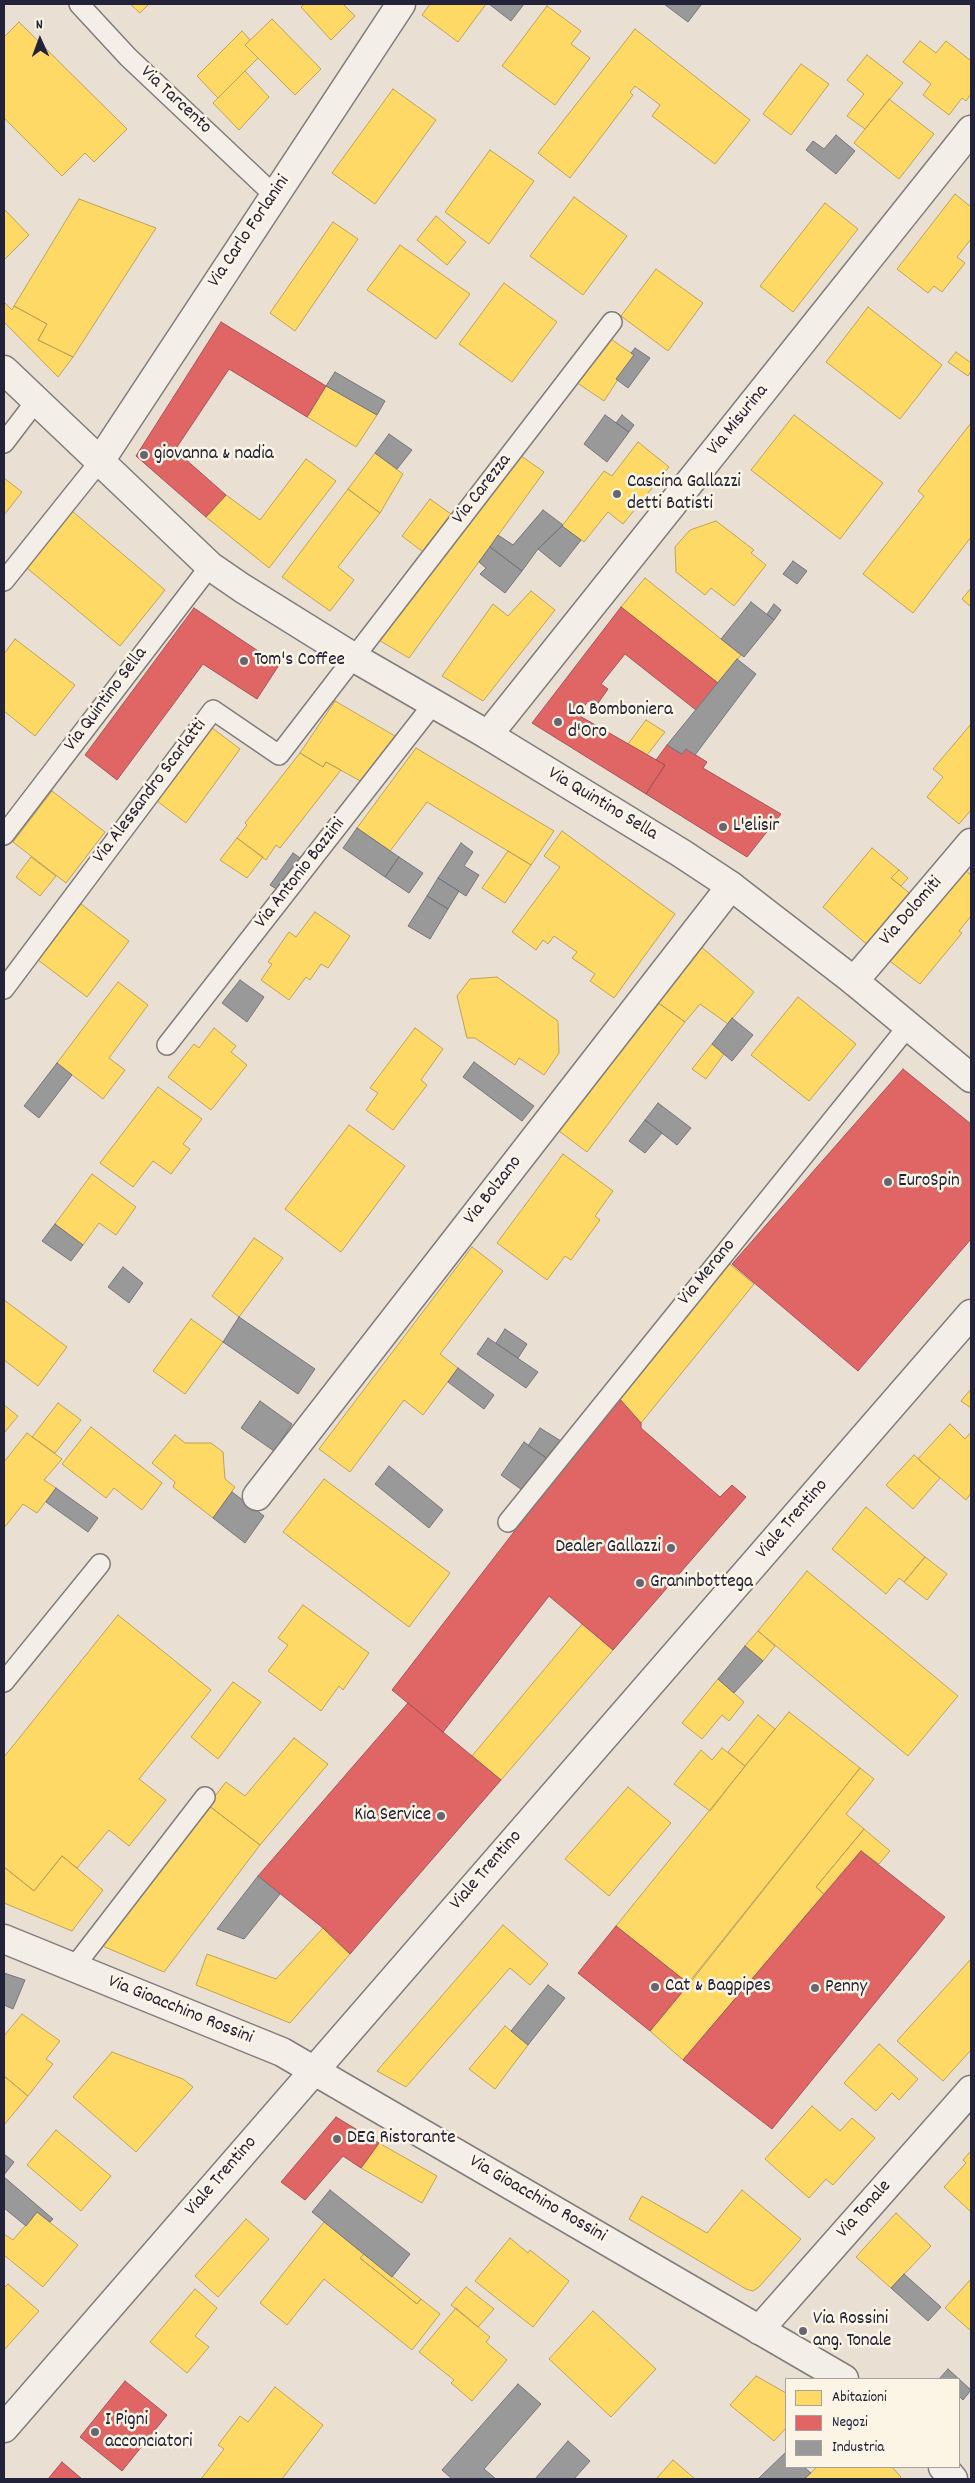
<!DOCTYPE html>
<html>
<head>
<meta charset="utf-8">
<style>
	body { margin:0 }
	#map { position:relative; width:975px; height:2483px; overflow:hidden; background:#e9e0d3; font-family:Dekko,sans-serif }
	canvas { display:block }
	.frame { position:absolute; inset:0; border:5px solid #22223b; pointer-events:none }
	.legend { position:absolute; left:785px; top:2378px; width:175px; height:90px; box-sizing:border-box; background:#fcf5e5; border:1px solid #a5a1a1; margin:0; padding:6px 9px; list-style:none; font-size:15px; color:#22223b }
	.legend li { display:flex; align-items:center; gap:10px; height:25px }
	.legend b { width:25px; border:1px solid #a5a1a1 }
	.north { position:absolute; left:15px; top:15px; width:50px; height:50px; -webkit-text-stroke:4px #fcf5e5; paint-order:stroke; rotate:358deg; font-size:14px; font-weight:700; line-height:20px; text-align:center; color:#22223b }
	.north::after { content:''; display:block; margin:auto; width:18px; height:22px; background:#22223b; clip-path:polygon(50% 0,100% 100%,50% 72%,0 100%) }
</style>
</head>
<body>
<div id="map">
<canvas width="975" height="2483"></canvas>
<div class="frame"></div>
<ul class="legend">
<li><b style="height:14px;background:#ffd966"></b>Abitazioni</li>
<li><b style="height:14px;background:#e06666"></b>Negozi</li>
<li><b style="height:14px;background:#999"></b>Industria</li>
</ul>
<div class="north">N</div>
</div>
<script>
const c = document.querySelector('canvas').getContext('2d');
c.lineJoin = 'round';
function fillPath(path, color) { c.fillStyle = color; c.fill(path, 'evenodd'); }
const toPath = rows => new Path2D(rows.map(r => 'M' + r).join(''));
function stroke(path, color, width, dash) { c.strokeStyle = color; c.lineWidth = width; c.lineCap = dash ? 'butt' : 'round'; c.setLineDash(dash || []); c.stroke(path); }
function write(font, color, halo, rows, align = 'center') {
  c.font = font + ' Dekko,sans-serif'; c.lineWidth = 5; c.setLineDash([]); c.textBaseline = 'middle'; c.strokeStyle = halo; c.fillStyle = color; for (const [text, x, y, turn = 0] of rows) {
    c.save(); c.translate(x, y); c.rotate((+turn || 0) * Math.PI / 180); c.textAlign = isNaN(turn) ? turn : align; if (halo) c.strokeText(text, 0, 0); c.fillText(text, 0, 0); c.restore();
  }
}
const homes = toPath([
	[130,4,149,4,140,13,130,4],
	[304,4,343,4,355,16,331,40,301,7,304,4],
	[430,4,486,4,458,42,422,15,430,4],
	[547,6,581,31,571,44,590,58,555,105,502,66,547,6],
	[272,19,321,69,295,95,245,45,272,19],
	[19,22,127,129,94,162,85,153,62,176,4,118,4,37,19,22],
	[635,29,750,120,715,164,652,116,660,105,635,86,630,92,633,95,570,178,538,153,635,29],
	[242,31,250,40,245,45,258,58,218,98,197,76,242,31],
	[920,41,936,53,946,41,971,61,971,94,966,101,962,98,949,115,923,95,931,84,903,62,920,41],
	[867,55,903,83,865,129,847,116,864,94,847,80,867,55],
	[801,64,829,84,791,135,763,114,801,64],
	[245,71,269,97,239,130,213,103,245,71],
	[393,89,436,120,375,204,332,173,393,89],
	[889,99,934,134,899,179,854,143,889,99],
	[490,150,534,181,489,244,445,212,490,150],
	[955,194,971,207,971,239,957,257,965,263,942,292,934,286,928,293,897,269,955,194],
	[574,197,627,236,583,295,530,256,574,197],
	[79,199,156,228,73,357,38,340,47,324,14,306,79,199],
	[825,203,858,229,793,312,760,286,825,203],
	[4,209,29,235,4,260,4,209],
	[436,216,466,242,447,265,417,240,436,216],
	[333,222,358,239,295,331,270,313,333,222],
	[400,245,470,294,436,339,367,290,400,245],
	[656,269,703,303,668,351,621,316,656,269],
	[504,283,557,322,512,382,459,344,504,283],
	[4,302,12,310,14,306,47,324,38,340,73,357,58,377,4,322,4,302],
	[868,307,942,365,900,419,826,362,868,307],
	[608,337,634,355,604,401,576,382,608,337],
	[956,352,971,363,971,371,968,376,948,362,956,352],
	[326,386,377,415,356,447,307,417,326,386],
	[794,415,883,483,840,539,751,470,794,415],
	[971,423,971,537,913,613,863,574,924,496,918,491,971,423],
	[638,442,669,467,623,524,608,512,584,542,562,526,604,471,612,476,638,442],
	[375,453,403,474,380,513,348,489,375,453],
	[517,453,544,472,409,658,377,639,517,453],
	[306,459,336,481,269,568,206,517,226,495,260,520,306,459],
	[4,478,22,492,4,515,4,478],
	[348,489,380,513,338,567,354,580,330,611,282,577,348,489],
	[430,499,451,514,423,552,402,536,430,499],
	[72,511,165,590,120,646,21,563,72,511],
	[716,521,754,550,751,553,766,565,734,606,711,588,705,595,676,572,675,547,690,530,716,521],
	[645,578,741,655,718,683,621,607,645,578],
	[971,588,971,607,962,599,971,588],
	[531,591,555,610,483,701,442,676,493,604,508,616,531,591],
	[15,639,75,685,35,736,4,711,4,654,15,639],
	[335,701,395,736,362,782,326,762,323,767,300,753,335,701],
	[646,720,665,732,647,755,628,744,646,720],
	[971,724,971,810,959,824,927,797,943,777,933,769,971,724],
	[211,727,240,749,186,823,157,801,211,727],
	[416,748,554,831,531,865,427,802,390,851,357,828,416,748],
	[300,753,323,767,326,762,341,770,280,848,276,845,266,860,237,838,247,825,245,823,300,753],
	[52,791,105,832,66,883,13,842,52,791],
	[562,831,675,914,614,998,590,981,595,974,572,958,577,952,554,936,548,944,543,940,536,950,512,932,560,867,544,856,562,831],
	[237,838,263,857,247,878,220,860,237,838],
	[872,848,899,870,891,878,913,896,870,947,823,907,872,848],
	[508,851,531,865,505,903,482,888,508,851],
	[31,857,56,876,40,896,16,877,31,857],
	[962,867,971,875,971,916,959,931,962,933,920,984,887,959,962,867],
	[899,870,908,878,901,886,891,878,899,870],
	[81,904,129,941,87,997,38,960,81,904],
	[315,912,350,936,328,968,321,964,310,980,306,977,289,1000,261,980,272,964,268,962,289,932,296,937,315,912],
	[699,945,754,992,728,1024,700,1004,685,1022,657,1002,699,945],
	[497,977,558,1021,559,1053,544,1075,519,1058,515,1065,475,1038,467,1038,457,996,470,979,497,977],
	[118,982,148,1005,109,1058,125,1070,103,1099,57,1063,118,982],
	[798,997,856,1044,809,1101,751,1055,798,997],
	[657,1002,685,1022,587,1152,559,1131,657,1002],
	[214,1028,236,1046,231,1052,247,1065,211,1110,168,1077,194,1044,199,1048,214,1028],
	[415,1028,443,1049,421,1080,427,1085,393,1130,366,1110,378,1093,370,1088,415,1028],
	[712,1044,724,1054,706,1079,692,1069,712,1044],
	[158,1087,202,1119,183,1144,190,1149,171,1174,153,1161,133,1187,100,1163,158,1087],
	[349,1125,405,1166,341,1252,285,1209,349,1125],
	[563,1154,613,1191,595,1216,600,1220,571,1260,565,1256,547,1280,497,1243,563,1154],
	[92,1174,136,1207,116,1235,99,1223,83,1245,55,1224,92,1174],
	[254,1238,283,1258,239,1317,212,1296,254,1238],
	[472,1247,503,1271,440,1354,458,1368,423,1415,404,1400,350,1472,319,1449,472,1247],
	[726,1261,754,1284,641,1423,618,1397,726,1261],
	[4,1300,67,1347,38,1386,4,1360,4,1300],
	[191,1319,223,1342,185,1394,153,1371,191,1319],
	[971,1389,971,1408,961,1401,971,1389],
	[58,1403,81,1420,55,1453,32,1437,58,1403],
	[4,1405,18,1416,4,1433,4,1405],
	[950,1424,965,1439,971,1432,971,1493,966,1500,918,1459,950,1424],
	[91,1427,162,1483,142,1510,114,1488,106,1498,62,1464,91,1427],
	[27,1433,62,1459,44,1480,56,1488,37,1513,23,1504,4,1528,4,1462,27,1433],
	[175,1435,185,1443,211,1443,223,1452,225,1479,235,1487,213,1518,173,1487,175,1482,152,1463,175,1435],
	[914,1455,940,1478,913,1509,886,1485,914,1455],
	[324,1479,450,1573,409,1627,283,1532,324,1479],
	[866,1507,925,1557,904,1582,899,1578,886,1594,832,1549,866,1507],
	[925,1557,947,1574,927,1600,904,1582,925,1557],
	[807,1571,958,1696,908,1756,758,1631,807,1571],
	[303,1605,369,1653,343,1690,339,1686,321,1711,268,1671,288,1645,278,1638,303,1605],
	[118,1615,211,1690,139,1779,166,1800,129,1846,109,1830,77,1868,62,1856,34,1891,4,1867,4,1757,118,1615],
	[583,1623,613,1650,501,1780,472,1756,583,1623],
	[758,1631,775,1646,763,1661,745,1646,758,1631],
	[718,1679,744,1702,729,1721,722,1715,702,1739,682,1723,718,1679],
	[233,1682,261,1702,218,1759,191,1737,233,1682],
	[789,1712,860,1768,689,1984,616,1926,789,1712],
	[758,1715,775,1729,745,1766,728,1752,758,1715],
	[294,1738,328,1764,260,1845,208,1805,226,1782,245,1796,294,1738],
	[722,1748,745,1766,710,1811,674,1784,701,1750,712,1760,722,1748],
	[860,1768,874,1779,846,1814,864,1829,816,1887,824,1894,683,2060,650,2031,860,1768],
	[628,1787,671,1823,609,1896,565,1859,628,1787],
	[208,1805,260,1845,164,1972,100,1945,208,1805],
	[864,1829,890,1851,879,1864,861,1851,824,1894,816,1887,864,1829],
	[62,1856,103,1890,72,1931,4,1903,4,1867,34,1891,62,1856],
	[503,1925,548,1964,530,1985,510,1968,406,2087,377,2071,503,1925],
	[323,1928,350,1954,290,2023,196,1985,207,1954,276,1979,323,1928],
	[971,1959,971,2050,943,2081,897,2041,971,1959],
	[22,2014,60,2041,46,2059,53,2064,28,2096,4,2076,4,2036,22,2014],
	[505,2026,528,2045,495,2089,469,2069,505,2026],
	[879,2044,918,2079,899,2100,892,2093,876,2111,844,2083,879,2044],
	[112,2052,183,2079,193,2087,136,2152,73,2097,112,2052],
	[4,2076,28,2096,4,2125,4,2076],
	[812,2106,840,2131,852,2118,875,2138,833,2185,826,2179,809,2198,765,2159,812,2106],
	[56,2130,111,2176,81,2211,27,2165,56,2130],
	[379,2143,437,2176,422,2203,361,2168,379,2143],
	[971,2151,971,2212,944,2187,966,2163,963,2160,971,2151],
	[742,2190,801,2239,759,2287,753,2291,746,2289,629,2219,642,2196,707,2233,742,2190],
	[37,2212,78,2245,43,2287,4,2255,4,2234,13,2240,37,2212],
	[896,2213,931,2246,891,2288,856,2257,896,2213],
	[246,2219,269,2239,218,2297,195,2276,246,2219],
	[324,2222,364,2254,360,2258,417,2304,421,2299,440,2314,412,2350,324,2279,287,2325,260,2303,324,2222],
	[510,2238,528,2253,530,2250,569,2281,533,2327,475,2281,510,2238],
	[364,2254,421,2299,417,2304,360,2258,364,2254],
	[971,2279,971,2331,945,2308,971,2279],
	[8,2284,39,2311,4,2350,4,2288,8,2284],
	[466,2287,494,2309,478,2327,451,2305,466,2287],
	[195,2289,217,2308,195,2336,209,2347,187,2373,150,2342,195,2289],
	[456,2308,490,2337,486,2342,507,2360,472,2401,451,2383,454,2380,419,2352,456,2308],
	[593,2311,656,2369,611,2417,549,2359,593,2311],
	[756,2376,786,2393,786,2428,774,2441,730,2405,756,2376],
	[275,2387,323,2425,282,2479,201,2479,224,2449,218,2445,240,2416,248,2422,275,2387],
	[673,2460,695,2479,656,2479,673,2460],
	[817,2467,892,2467,901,2477,899,2479,804,2479,817,2467]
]);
fillPath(homes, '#ffd966');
stroke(homes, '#bda259', 1);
const shops = toPath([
	[221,322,326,386,307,417,229,369,175,450,226,495,206,517,136,456,221,322],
	[621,607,718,683,696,710,625,654,601,684,608,689,596,706,588,701,578,715,665,765,646,794,532,723,621,607],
	[194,608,279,665,257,699,203,664,117,780,85,755,194,608],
	[667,745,682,754,686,749,707,762,703,768,781,814,747,857,646,794,665,765,656,760,667,745],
	[903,1069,971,1124,971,1239,858,1371,732,1264,903,1069],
	[618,1397,641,1423,641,1428,720,1497,732,1485,746,1497,613,1650,549,1596,443,1732,392,1690,618,1397],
	[408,1703,501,1780,350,1954,323,1928,258,1876,408,1703],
	[861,1851,945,1917,772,2129,683,2060,861,1851],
	[616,1926,689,1984,650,2031,578,1973,616,1926],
	[336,2117,379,2143,361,2168,343,2156,305,2200,281,2182,336,2117],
	[125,2381,167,2415,122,2471,80,2437,125,2381],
	[62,2462,82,2479,48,2479,62,2462]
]);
fillPath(shops, '#e06666');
stroke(shops, '#a75259', 1);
const industry = toPath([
	[489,4,524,4,511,21,489,4],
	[664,4,699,4,701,5,688,22,664,4],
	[836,135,855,151,836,174,806,150,813,141,824,149,836,135],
	[635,348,650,358,628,388,616,379,634,355,631,353,635,348],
	[335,372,385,401,377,415,326,386,335,372],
	[605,415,629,432,607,462,584,444,605,415],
	[622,415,634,425,629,432,616,423,622,415],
	[389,434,412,450,397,469,375,453,389,434],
	[543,510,563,525,538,549,522,571,490,547,498,535,513,545,543,510],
	[562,526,581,540,560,567,538,549,562,526],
	[490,547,522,571,505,593,480,574,486,568,479,562,490,547],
	[793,561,807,571,797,584,783,574,793,561],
	[751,602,774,620,744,657,721,639,751,602],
	[774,604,781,610,774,620,767,614,774,604],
	[737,659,756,674,695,755,686,749,682,754,667,745,737,659],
	[357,828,399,857,385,877,343,848,357,828],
	[461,843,473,852,464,866,479,875,466,896,438,878,461,843],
	[293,853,306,862,283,893,270,885,293,853],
	[399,857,423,873,409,893,385,877,399,857],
	[438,878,459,891,448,909,427,896,438,878],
	[427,896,448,909,430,939,408,926,427,896],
	[240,980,264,997,247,1022,222,1003,240,980],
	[732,1018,753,1035,732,1061,712,1044,732,1018],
	[474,1062,534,1106,522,1121,463,1077,474,1062],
	[57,1063,72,1075,39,1118,24,1106,57,1063],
	[658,1103,691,1128,677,1145,645,1120,658,1103],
	[645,1120,662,1133,645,1153,629,1141,645,1120],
	[55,1224,83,1245,71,1261,42,1241,55,1224],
	[123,1267,143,1283,129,1303,108,1287,123,1267],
	[239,1317,315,1369,298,1394,223,1342,239,1317],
	[505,1329,527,1344,518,1358,496,1343,505,1329],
	[488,1338,538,1372,526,1388,477,1354,488,1338],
	[458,1368,494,1395,484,1409,448,1382,458,1368],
	[260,1401,292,1424,274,1451,241,1428,260,1401],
	[540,1428,561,1441,548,1459,528,1446,540,1428],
	[524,1442,548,1459,525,1492,501,1475,524,1442],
	[389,1466,443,1510,429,1528,375,1484,389,1466],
	[56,1488,98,1518,88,1532,46,1502,56,1488],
	[232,1492,264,1516,245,1543,213,1518,232,1492],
	[745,1646,763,1661,734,1693,718,1679,745,1646],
	[258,1876,280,1894,244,1939,217,1929,258,1876],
	[4,1973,25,1980,13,2009,4,2005,4,1973],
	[548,1985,565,1998,528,2045,511,2031,548,1985],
	[4,2154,14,2162,4,2175,4,2154],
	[4,2177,53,2219,50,2222,37,2212,26,2226,4,2208,4,2177],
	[330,2190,410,2254,392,2277,312,2212,330,2190],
	[904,2274,941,2307,928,2321,891,2288,904,2274],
	[948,2369,971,2390,963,2400,959,2396,959,2379,939,2379,948,2369],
	[518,2384,541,2404,484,2469,496,2479,452,2479,442,2470,518,2384],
	[568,2441,590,2461,574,2479,535,2479,568,2441],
	[786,2452,786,2467,804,2467,811,2473,804,2479,758,2479,786,2452]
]);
fillPath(industry, '#999');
stroke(industry, '#75757d', 1);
const service = toPath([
	[79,4,128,57,274,195],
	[4,443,36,401],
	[4,581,100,461],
	[4,835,210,566],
	[4,989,213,710,279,755,612,322],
	[167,1045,434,703],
	[508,1522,909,1025],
	[4,1682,100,1564],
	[74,1967,205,1797]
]);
const minor = toPath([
	[100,461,401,4],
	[488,735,971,130],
	[854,981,971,843],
	[257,1496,731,886],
	[759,2330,971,2090]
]);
const tertiary = toPath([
	[4,370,210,566,242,588,353,657,488,735,681,853,731,886,854,981,971,1078],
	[4,1939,282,2052,844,2379],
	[4,2428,971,1314],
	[943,2467,953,2479]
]);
stroke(service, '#807c7b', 22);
stroke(minor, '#807c7b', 31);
stroke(tertiary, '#807c7b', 31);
stroke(service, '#f3efe8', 19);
stroke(minor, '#f3efe8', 28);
stroke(tertiary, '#f3efe8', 28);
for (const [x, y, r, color] of [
	[144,455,5,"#686470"],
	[617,494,5,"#686470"],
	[244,661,5,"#686470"],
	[558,722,5,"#686470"],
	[723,827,5,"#686470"],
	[888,1182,5,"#686470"],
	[671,1548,5,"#686470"],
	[640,1583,5,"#686470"],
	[441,1816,5,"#686470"],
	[655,1987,5,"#686470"],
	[815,1988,5,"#686470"],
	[337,2139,5,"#686470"],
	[803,2331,5,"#686470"],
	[95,2432,5,"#686470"]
]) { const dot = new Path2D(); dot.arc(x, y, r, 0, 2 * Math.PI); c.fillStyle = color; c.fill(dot); stroke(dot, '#fcf5e5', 2); }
write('19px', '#22223b', '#fcf5e5', [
	["Via Tarcento",175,101,43],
	["Via Carlo Forlanini",250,232,-56],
	["Via Misurina",739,421,-51],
	["Via Carezza",483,490,-52],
	["Via Quintino Sella",107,700,-53],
	["Via Alessandro Scarlatti",151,792,-53],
	["Via Quintino Sella",602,805,31],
	["Via Antonio Bazzini",301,874,-52],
	["Via Dolomiti",912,912,-49],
	["Via Bolzano",494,1191,-52],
	["Via Merano",708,1273,-51],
	["Viale Trentino",793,1520,-49],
	["Viale Trentino",487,1871,-49],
	["Via Gioacchino Rossini",180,2011,22],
	["Viale Trentino",222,2177,-49],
	["Via Gioacchino Rossini",537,2200,30],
	["Via Tonale",865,2210,-48]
]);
write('19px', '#22223b', '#fcf5e5', [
	["giovanna & nadia",154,455],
	["Cascina Gallazzi",627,483],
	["detti Batisti",627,505],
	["Tom's Coffee",254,661],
	["La Bomboniera",568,711],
	["d'Oro",568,733],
	["L'elisir",733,827],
	["EuroSpin",898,1182],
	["Dealer Gallazzi",661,1548,"right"],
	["Graninbottega",650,1583],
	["Kia Service",431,1816,"right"],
	["Cat & Bagpipes",665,1987],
	["Penny",825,1988],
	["DEG Ristorante",347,2139],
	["Via Rossini",813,2320],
	["ang. Tonale",813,2342],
	["I Pigni",105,2421],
	["acconciatori",105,2443]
], 'left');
</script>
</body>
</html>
